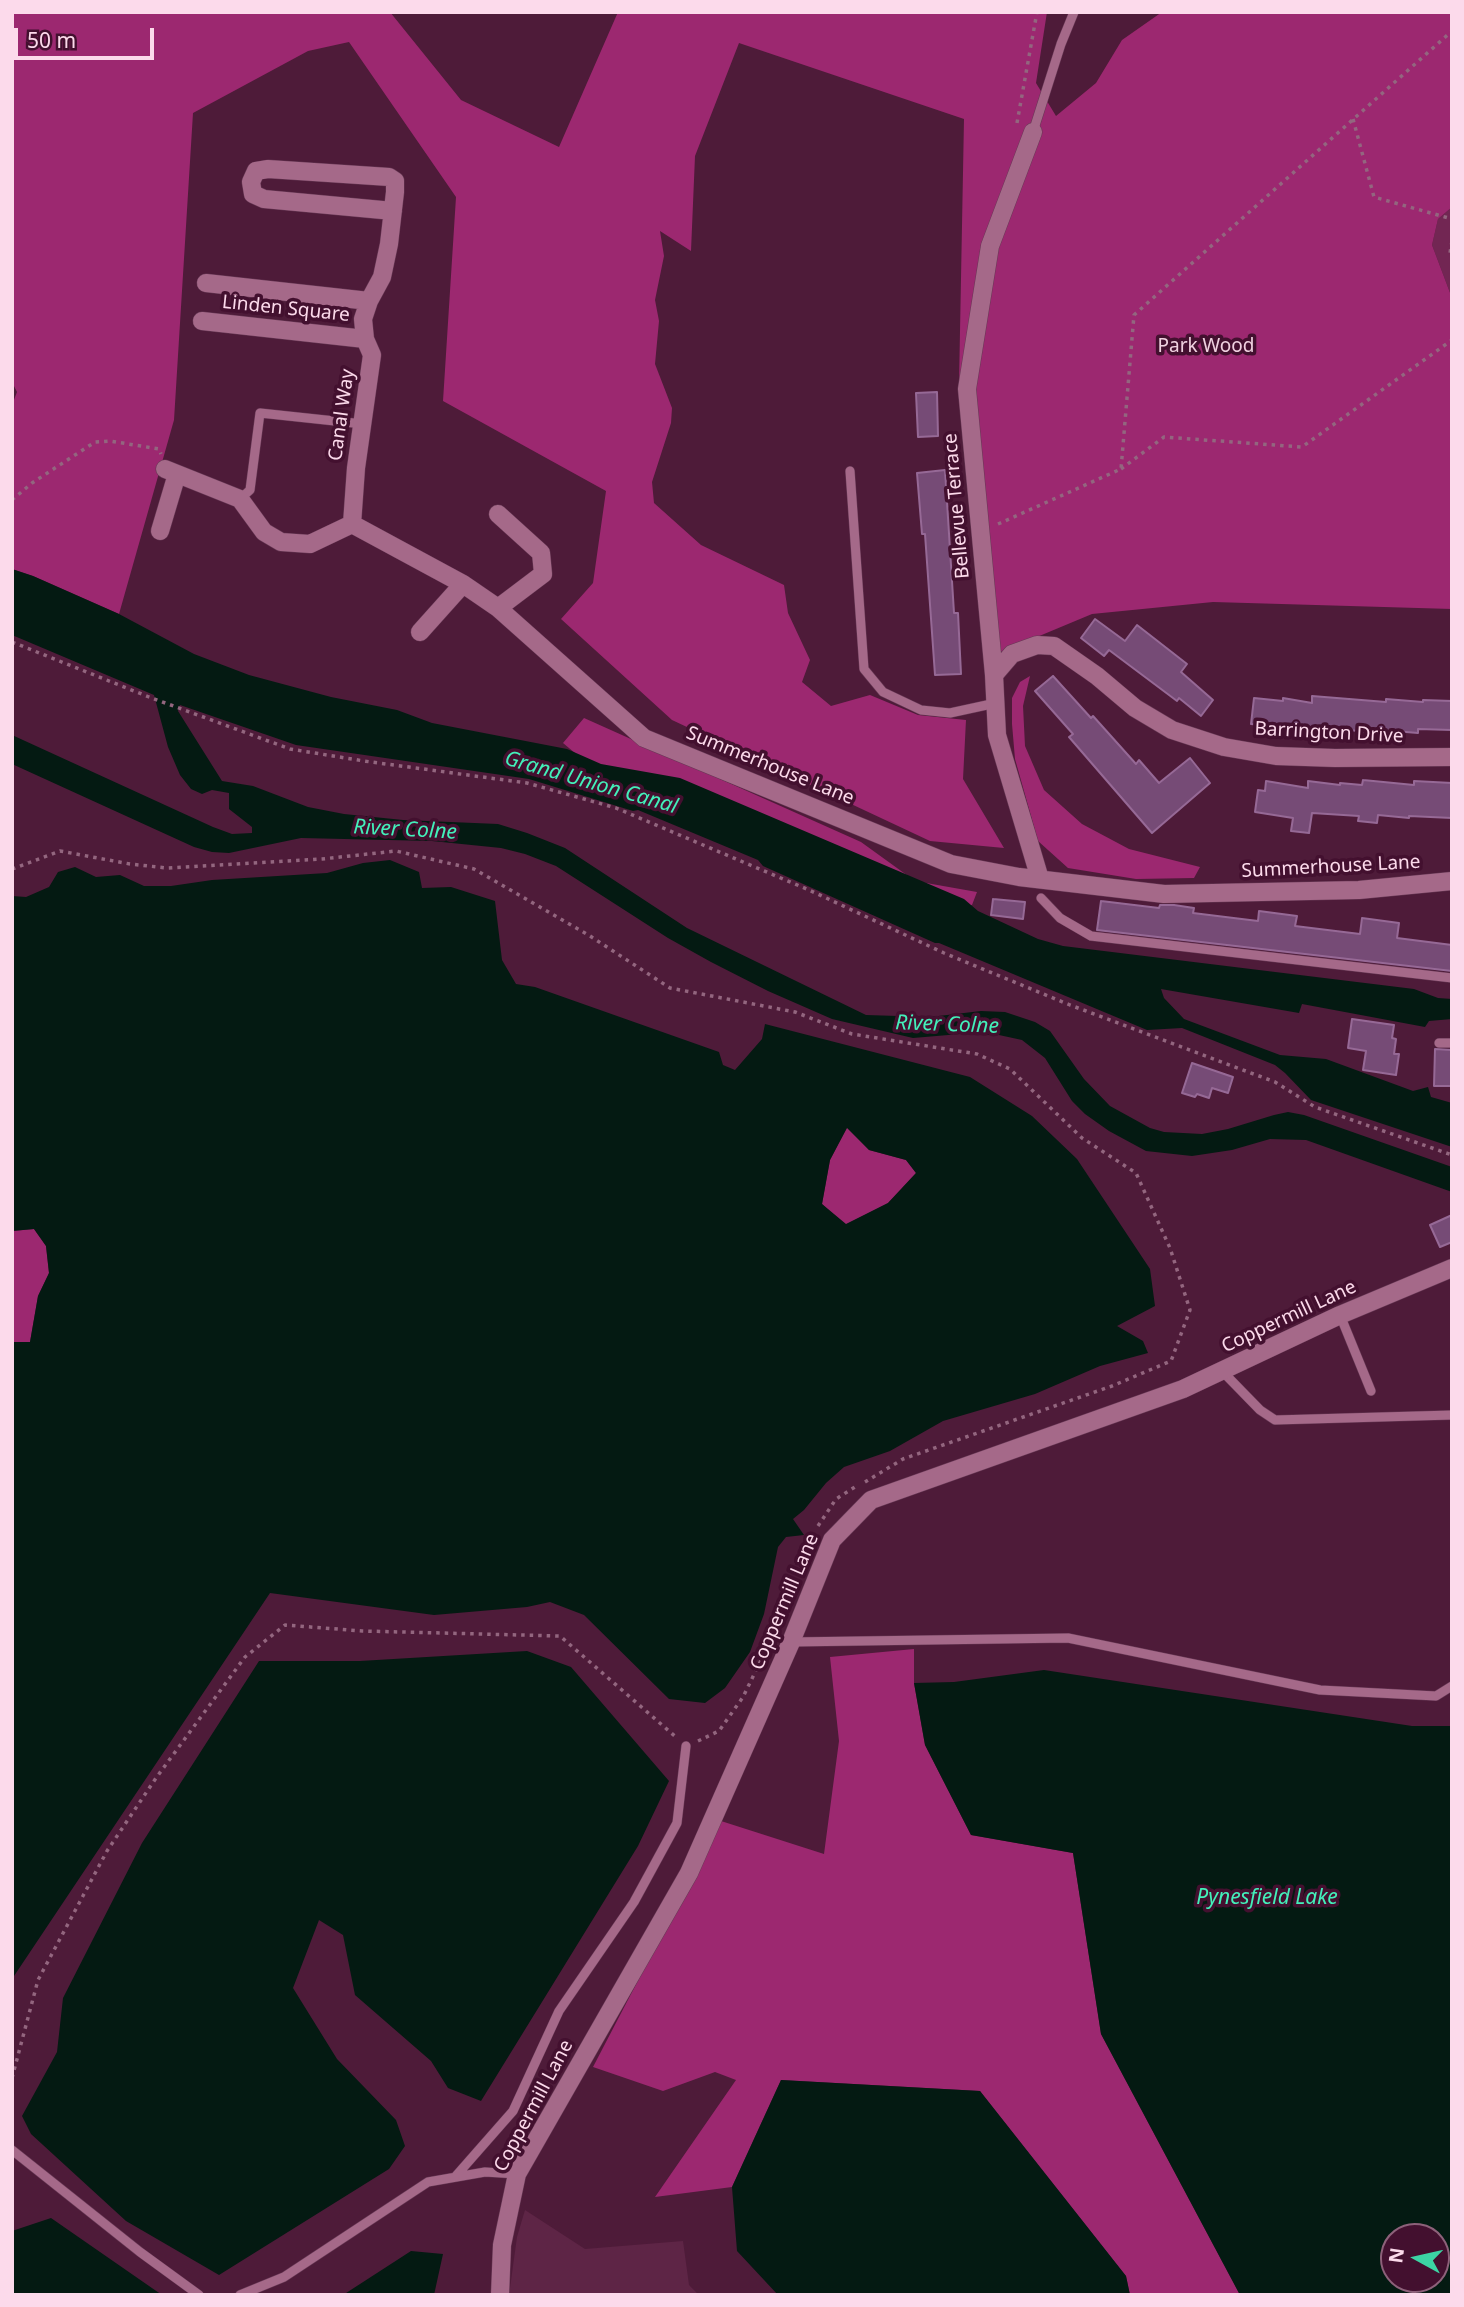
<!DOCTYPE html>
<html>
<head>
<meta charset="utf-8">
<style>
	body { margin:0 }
	#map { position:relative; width:1464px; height:2307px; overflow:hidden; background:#4e1b39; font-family:"Noto Sans",sans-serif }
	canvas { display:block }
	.frame { position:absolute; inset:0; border:14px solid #fcdaeb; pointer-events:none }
	.north { position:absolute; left:1380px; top:2223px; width:70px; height:70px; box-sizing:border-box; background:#43102f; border:2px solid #8d617a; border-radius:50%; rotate:278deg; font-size:19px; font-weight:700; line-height:28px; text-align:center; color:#fcdaeb }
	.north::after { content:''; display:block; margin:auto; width:24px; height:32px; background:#3cd4a4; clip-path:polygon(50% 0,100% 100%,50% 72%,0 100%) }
	.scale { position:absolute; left:14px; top:28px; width:140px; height:32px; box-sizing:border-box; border:4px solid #fcdaeb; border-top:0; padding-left:9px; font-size:21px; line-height:24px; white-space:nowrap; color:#fcdaeb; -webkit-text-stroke:5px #43102f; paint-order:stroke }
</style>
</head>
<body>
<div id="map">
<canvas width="1464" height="2307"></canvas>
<div class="frame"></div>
<div class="north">N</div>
<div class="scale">50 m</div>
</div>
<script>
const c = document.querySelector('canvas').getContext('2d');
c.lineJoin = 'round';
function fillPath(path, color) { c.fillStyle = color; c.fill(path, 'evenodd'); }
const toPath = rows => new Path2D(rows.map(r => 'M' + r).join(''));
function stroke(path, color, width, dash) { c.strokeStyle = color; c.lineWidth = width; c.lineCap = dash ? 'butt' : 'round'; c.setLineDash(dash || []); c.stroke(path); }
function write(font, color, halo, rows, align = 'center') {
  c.font = font + ' "Noto Sans",sans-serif'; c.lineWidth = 7; c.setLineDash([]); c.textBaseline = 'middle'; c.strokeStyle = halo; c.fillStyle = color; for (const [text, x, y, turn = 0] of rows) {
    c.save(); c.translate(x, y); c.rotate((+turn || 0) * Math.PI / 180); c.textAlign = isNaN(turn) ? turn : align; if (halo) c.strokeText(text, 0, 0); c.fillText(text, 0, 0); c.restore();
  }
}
fillPath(toPath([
	[525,2210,585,2249,683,2241,689,2285,699,2295,509,2295,517,2237]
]), '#5e2546');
fillPath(toPath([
	[1452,207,1452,298,1432,245,1438,219]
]), '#722653');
fillPath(toPath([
	[12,12,390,12,461,100,559,147,618,12,1047,12,1036,83,1056,116,1096,83,1122,40,1162,12,1452,12,1452,207,1438,219,1432,245,1452,298,1452,609,1213,602,1092,614,989,657,959,384,964,119,739,43,695,156,691,251,660,231,664,256,655,300,659,321,655,364,672,408,671,423,652,482,654,503,701,545,784,585,788,613,810,660,802,682,831,706,870,695,918,715,966,720,963,779,1004,848,930,841,672,720,561,619,593,583,606,491,443,401,456,197,349,42,308,51,193,113,174,420,119,614,33,576,12,569,12,405,17,392,12,382],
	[1030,676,1023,706,1025,746,1044,790,1082,824,1129,849,1200,867,1194,878,1136,879,1068,868,1038,841,1015,759,1012,724,1012,698,1020,682],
	[584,718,861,842,915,881,977,892,972,905,894,902,606,779,563,743],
	[847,1127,869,1150,906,1160,916,1173,888,1203,845,1225,822,1204,830,1160],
	[34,1229,46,1246,49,1273,38,1296,30,1342,12,1342,12,1231],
	[914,1649,914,1683,925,1745,971,1835,1073,1853,1101,2034,1240,2295,1130,2295,1126,2276,980,2091,781,2080,732,2187,655,2197,736,2080,715,2072,663,2091,593,2067,721,1821,824,1854,839,1741,830,1657]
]), '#9c2870');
fillPath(toPath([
	[12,569,33,576,119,614,194,654,249,675,331,697,397,710,432,723,567,749,601,764,680,778,964,899,978,911,1038,939,1063,946,1414,989,1438,998,1452,999,1452,1019,1429,1021,1425,1027,1302,1004,1299,1013,1161,989,1164,998,1184,1019,1280,1055,1326,1059,1413,1091,1428,1087,1431,1097,1452,1103,1452,1147,1311,1100,1285,1073,1275,1065,1182,1028,1147,1030,939,943,935,943,763,866,758,860,638,810,633,811,529,779,296,745,180,705,178,711,222,781,253,786,308,807,344,814,403,820,498,824,527,833,565,848,687,928,866,1015,930,1017,981,1011,1005,1012,1035,1022,1050,1031,1084,1079,1110,1106,1150,1128,1164,1132,1202,1134,1228,1129,1274,1115,1288,1112,1304,1115,1452,1167,1452,1192,1306,1140,1270,1139,1232,1150,1192,1156,1146,1151,1109,1131,1085,1114,1072,1101,1045,1058,1022,1040,999,1035,960,1034,913,1038,832,1019,768,991,711,962,668,938,556,866,525,854,501,848,432,841,301,838,229,853,212,852,194,847,12,764,12,735,213,827,232,834,252,833,252,827,229,809,229,793,212,790,202,794,191,789,180,775,168,747,154,695,12,635],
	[390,860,419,872,422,888,451,887,495,901,502,960,516,984,535,987,719,1052,723,1065,735,1070,762,1039,765,1024,970,1077,1032,1116,1077,1159,1150,1269,1155,1306,1117,1326,1143,1341,1148,1353,1100,1366,1035,1394,943,1421,890,1451,844,1467,826,1483,804,1510,793,1519,804,1535,786,1537,778,1547,764,1614,750,1652,725,1688,705,1703,669,1699,584,1615,550,1602,527,1607,434,1615,270,1593,12,1979,12,1342,30,1342,38,1296,49,1273,46,1246,34,1229,12,1231,12,896,26,897,49,887,58,872,75,867,96,877,120,875,144,886,171,886,212,880,327,873,363,863],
	[847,1128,869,1150,906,1160,916,1173,888,1203,846,1224,822,1204,830,1160],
	[527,1651,571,1667,669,1781,638,1846,481,2101,448,2088,431,2061,355,1995,343,1935,319,1920,293,1988,337,2059,396,2120,405,2146,389,2169,219,2275,126,2221,31,2134,22,2116,57,2052,63,1998,142,1843,259,1661,360,1661],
	[1044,1670,1412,1726,1452,1726,1452,2295,1240,2295,1101,2034,1073,1853,971,1835,925,1745,914,1683,954,1682],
	[1436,2237,1436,2279,1394,2279,1394,2237],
	[781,2080,980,2091,1126,2276,1130,2295,778,2295,737,2251,732,2187],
	[51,2218,162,2295,12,2295,12,2231],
	[411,2251,443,2254,434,2295,343,2295]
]), '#041a12');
const building = toPath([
	[937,392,938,436,918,437,916,393,937,392],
	[945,470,954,613,958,613,961,674,935,675,925,534,922,534,917,473,945,470],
	[1095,619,1125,641,1137,625,1187,664,1181,672,1213,700,1201,716,1179,698,1177,701,1109,650,1104,656,1081,638,1095,619],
	[1053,676,1091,718,1093,716,1136,764,1139,760,1159,783,1190,758,1210,783,1152,833,1069,737,1073,734,1035,691,1053,676],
	[1312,696,1386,702,1386,699,1423,702,1423,700,1452,701,1452,730,1418,729,1418,733,1382,730,1381,733,1303,726,1303,729,1251,724,1254,698,1283,701,1283,698,1312,703,1312,696],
	[1363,780,1414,785,1414,781,1452,783,1452,818,1409,816,1409,818,1378,815,1377,823,1358,821,1359,816,1312,813,1309,833,1291,831,1293,818,1255,812,1258,790,1265,791,1266,781,1308,788,1308,781,1340,785,1340,783,1362,785,1363,780],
	[993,899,1025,902,1023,919,991,915,993,899],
	[1101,901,1159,908,1160,905,1174,905,1194,908,1193,913,1258,921,1259,911,1297,916,1295,926,1360,934,1362,918,1399,923,1397,938,1452,945,1452,971,1097,930,1101,901],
	[1352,1019,1394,1025,1392,1038,1396,1039,1394,1054,1399,1054,1396,1075,1363,1070,1366,1051,1348,1048,1352,1019],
	[1435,1049,1452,1050,1452,1086,1434,1086,1435,1049],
	[1192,1063,1233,1077,1228,1093,1212,1088,1209,1098,1197,1094,1195,1097,1182,1093,1192,1063],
	[1452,1215,1452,1242,1440,1247,1430,1225,1452,1215]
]);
fillPath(building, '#764b76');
stroke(building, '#966996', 2);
const lane = toPath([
	[1033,132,1061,44,1074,12],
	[850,471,864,669,883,692,921,710,950,713,996,703],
	[240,499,250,490,260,413,363,424],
	[1041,898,1060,918,1091,936,1452,978],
	[1439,1043,1452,1043],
	[1340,1315,1371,1391],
	[1222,1371,1260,1410,1275,1420,1452,1415],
	[791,1642,1068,1638,1320,1690,1436,1696,1452,1686],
	[12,2150,140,2252,199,2295],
	[455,2177,513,2111,559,2011,634,1902,677,1823,686,1746],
	[240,2295,284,2277,428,2182,485,2172,517,2174]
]);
const street = toPath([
	[1033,132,990,246,967,389,994,675,997,735,1040,879],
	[206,283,369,301],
	[202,321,365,339],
	[165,469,240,499,264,532,281,542,310,544,352,524,463,584,498,608,644,738,951,864,1019,877,1164,894,1359,890,1452,881],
	[498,514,541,553,543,574,498,608],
	[352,524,356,468,372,355,365,339,363,319,369,301,382,277,389,244,395,192,395,181,389,177,268,169,256,171,251,182,253,194,264,199,393,211],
	[160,531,177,474],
	[420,632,463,584],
	[994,675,1012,654,1037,645,1054,646,1097,676,1135,708,1172,730,1224,747,1276,756,1335,758,1452,757],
	[500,2295,502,2245,517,2174,689,1873,791,1642,832,1540,871,1500,1183,1389,1340,1315,1452,1268]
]);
stroke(lane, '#673955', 10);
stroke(street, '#673955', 19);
stroke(toPath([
	[1353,119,1374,197,1452,219],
	[1017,123,1037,12],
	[1452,241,1450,253,1452,259],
	[1121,469,1164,437,1302,447,1452,340],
	[12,500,32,483,95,442,110,441,159,449,161,454],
	[998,524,1121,469,1134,315,1452,31],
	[12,642,149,697,290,749,364,761,527,783,616,808,809,890,944,953,1070,1005,1275,1082,1315,1107,1452,1155],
	[12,869,60,851,130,864,167,868,322,859,396,851,474,869,590,936,670,988,795,1012,852,1034,977,1054,1010,1069,1082,1138,1136,1173,1170,1248,1190,1310,1171,1361,1112,1386,903,1459,865,1482],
	[818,1526,836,1499,858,1485],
	[782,1613,798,1558,814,1533],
	[698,1741,719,1731,743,1697,765,1652],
	[12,2078,38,1980,107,1851,156,1778,245,1657,285,1625,362,1631,560,1636,677,1738]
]), '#93667f', 3.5, [3.5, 5]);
stroke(lane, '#a56989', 9);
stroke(street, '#a56989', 18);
write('19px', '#fcdaeb', '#43102f', [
	["Linden Square",286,309,6],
	["Canal Way",342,415,-82],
	["Bellevue Terrace",957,506,-95],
	["Barrington Drive",1329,733,3],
	["Summerhouse Lane",770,766,22],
	["Summerhouse Lane",1331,867,-3],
	["Coppermill Lane",1289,1317,-25],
	["Coppermill Lane",785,1602,-67],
	["Coppermill Lane",534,2106,-62]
]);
write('19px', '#f0d1e0', '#43102f', [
	["Park Wood",1206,347]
]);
write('italic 21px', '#43f0ba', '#43102f', [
	["Grand Union Canal",591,783,16],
	["River Colne",405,830,3],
	["River Colne",947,1025,2],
	["Pynesfield Lake",1267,1898]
]);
</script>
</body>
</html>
